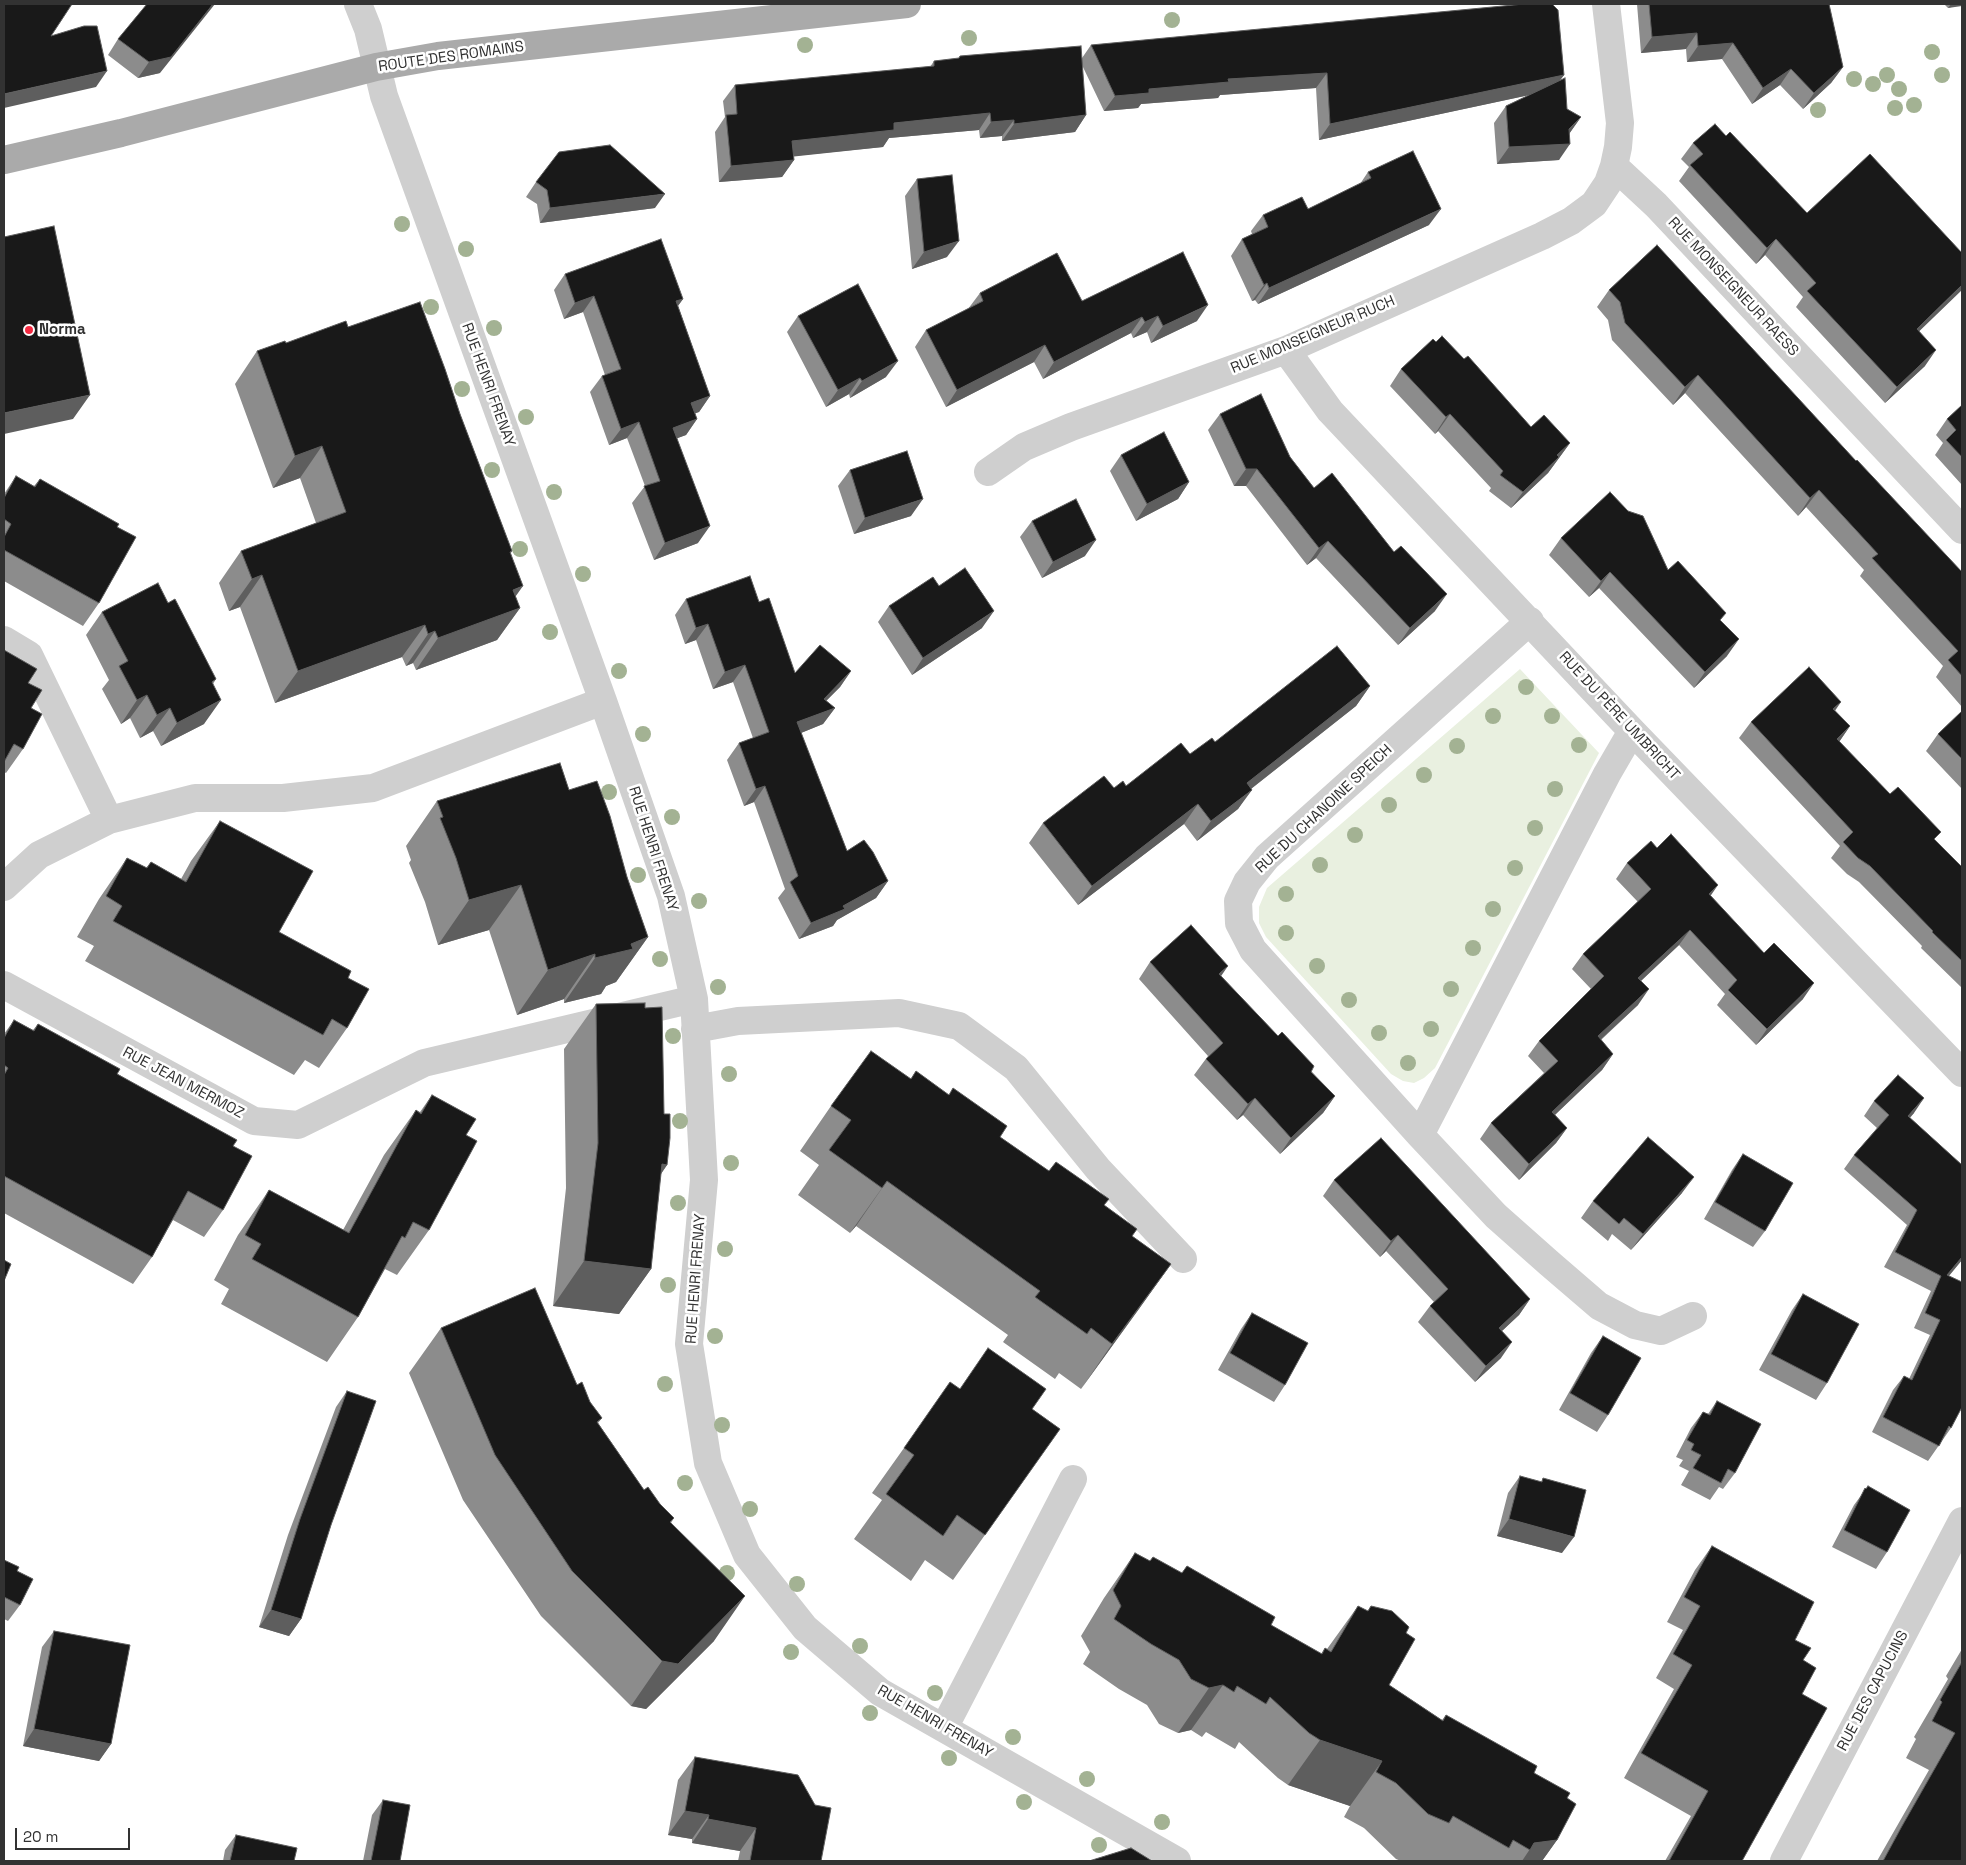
<!DOCTYPE html>
<html>
<head>
<meta charset="utf-8">
<style>
	body { margin:0 }
	#map { position:relative; width:1966px; height:1865px; overflow:hidden; background:#fff; font-family:"Space Grotesk",sans-serif }
	canvas { display:block }
	.frame { position:absolute; inset:0; border:5px solid #323232; pointer-events:none }
	.scale { position:absolute; left:15px; top:1828px; width:115px; height:22px; box-sizing:border-box; border:2px solid #323232; border-top:0; padding-left:6px; font-size:15px; line-height:18px; white-space:nowrap; color:#323232; -webkit-text-stroke:4px #fff; paint-order:stroke }
</style>
</head>
<body>
<div id="map">
<canvas width="1966" height="1865"></canvas>
<div class="frame"></div>
<div class="scale">20 m</div>
</div>
<script>
const c = document.querySelector('canvas').getContext('2d');
c.lineJoin = 'round';
function fillPath(path, color) { c.fillStyle = color; c.fill(path, 'evenodd'); }
const toPath = rows => new Path2D(rows.map(r => 'M' + r).join(''));
function stroke(path, color, width, dash) { c.strokeStyle = color; c.lineWidth = width; c.lineCap = dash ? 'butt' : 'round'; c.setLineDash(dash || []); c.stroke(path); }
function write(font, color, halo, rows, align = 'center') {
  c.font = font + ' "Space Grotesk",sans-serif'; c.lineWidth = 5; c.setLineDash([]); c.textBaseline = 'middle'; c.strokeStyle = halo; c.fillStyle = color; for (const [text, x, y, turn = 0] of rows) {
    c.save(); c.translate(x, y); c.rotate((+turn || 0) * Math.PI / 180); c.textAlign = isNaN(turn) ? turn : align; if (halo) c.strokeText(text, 0, 0); c.fillText(text, 0, 0); c.restore();
  }
}
fillPath(toPath([
	[1520,669,1599,753,1435,1068,1424,1078,1414,1083,1403,1081,1391,1074,1266,937,1259,923,1259,907,1267,888]
]), '#e9f0e0');
stroke(toPath([
	[358,4,368,29,384,96,603,701,671,896,694,999,704,1180,689,1344,708,1463,747,1555,805,1628,880,1692,1177,1861],
	[1614,166,1656,205,1962,530],
	[1286,350,1330,411,1632,731,1962,1073],
	[988,472,1024,447,1071,427,1286,350,1542,236,1571,221,1594,204,1608,183,1614,166,1618,147,1620,123,1606,4],
	[1530,621,1267,857,1247,882,1238,901,1239,923,1253,950,1420,1135,1496,1216,1549,1263,1599,1306,1635,1325,1661,1331,1693,1316],
	[4,640,29,655,109,820],
	[4,887,39,855,109,820,195,798,283,798,373,788,603,701],
	[4,985,254,1121,298,1125,424,1063,694,999],
	[695,1029,738,1021,899,1013,959,1026,1016,1068,1098,1169,1183,1259],
	[1420,1135,1607,774,1632,731],
	[944,1728,1073,1479],
	[1784,1861,1962,1521]
]), '#cfcfcf', 28);
stroke(toPath([
	[4,160,121,133,376,67,438,56,907,4]
]), '#aaa', 28);
c.fillStyle = '#a3b293';
for (const [x, y] of [
	[1172,20],
	[969,38],
	[805,45],
	[1932,52],
	[1887,75],
	[1942,75],
	[1854,79],
	[1873,84],
	[1899,89],
	[1914,105],
	[1895,108],
	[1818,110],
	[402,224],
	[466,249],
	[431,307],
	[494,328],
	[462,389],
	[526,417],
	[492,470],
	[554,492],
	[520,549],
	[583,574],
	[550,632],
	[619,671],
	[1526,687],
	[1493,716],
	[1552,716],
	[643,734],
	[1579,745],
	[1457,746],
	[1424,775],
	[1555,789],
	[609,792],
	[1389,805],
	[672,817],
	[1535,828],
	[1355,835],
	[1320,865],
	[1515,868],
	[638,875],
	[1286,894],
	[699,901],
	[1493,909],
	[1286,933],
	[1473,948],
	[660,959],
	[1317,966],
	[718,987],
	[1451,989],
	[1349,1000],
	[1431,1029],
	[1379,1033],
	[673,1036],
	[1408,1063],
	[729,1074],
	[680,1121],
	[731,1163],
	[678,1203],
	[725,1249],
	[668,1285],
	[715,1336],
	[665,1384],
	[722,1425],
	[685,1483],
	[750,1509],
	[727,1573],
	[797,1584],
	[860,1646],
	[791,1652],
	[935,1693],
	[870,1713],
	[1013,1737],
	[949,1758],
	[1087,1779],
	[1024,1802],
	[1162,1822],
	[1099,1845]
]) { c.beginPath(); c.arc(x, y, 8, 0, 2 * Math.PI); c.fill(); }
fillPath(toPath([
	[147,4,160,73,138,78,108,55,118,39],
	[1637,4,1829,4,1843,67,1831,83,1803,109,1780,85,1752,104,1722,59,1687,62,1686,49,1641,53],
	[1944,4,1962,4,1948,8],
	[1091,45,1564,75,1559,81,1567,109,1581,117,1569,134,1559,160,1497,164,1494,123,1506,106,1529,95,1319,140,1316,88,1220,95,1218,98,1141,104,1138,108,1104,111,1082,65,1086,115,1075,132,1002,141,1002,136,980,138,979,130,889,138,883,147,793,156,794,160,782,177,719,182,715,132,725,117,723,101,735,85,930,67,934,61,959,59,960,56,1082,58],
	[1726,136,1919,331,1925,366,1885,403,1796,307,1803,297,1765,255,1756,264,1679,181,1689,167,1681,159,1693,143],
	[1368,172,1429,225,1258,304,1255,300,1252,301,1231,256,1242,239,1252,234,1251,231,1263,215,1308,209,1360,184],
	[917,179,947,257,912,269,905,196],
	[536,182,655,208,540,223,537,204,526,197],
	[565,274,683,299,678,306,710,396,699,412,695,413,697,419,686,435,677,438,698,543,654,560,632,503,645,486,627,438,609,445,590,392,602,376,605,375,583,312,564,319,554,290],
	[1609,290,1856,461,1962,572,1962,707,1936,677,1943,666,1860,576,1864,570,1806,507,1798,516,1685,393,1673,405,1612,340,1608,320,1597,307],
	[980,293,1082,301,1197,321,1151,343,1147,332,1133,338,1131,333,1043,379,1034,362,946,407,915,347,926,330,968,309],
	[798,316,886,377,850,398,849,394,826,407,787,332],
	[348,327,460,414,512,551,511,553,515,597,520,608,497,640,416,670,413,663,406,666,402,657,275,703,240,607,229,611,219,583,241,551,316,523,300,478,273,488,235,384,257,351],
	[1401,369,1531,427,1570,443,1548,473,1511,508,1489,491,1491,488,1438,431,1435,434,1390,386],
	[1962,405,1962,485,1935,455,1943,443,1936,435,1947,419],
	[1220,414,1290,457,1314,488,1435,611,1398,645,1316,558,1307,565,1246,486,1234,486,1208,430],
	[1121,455,1189,482,1178,499,1136,521,1110,471],
	[850,470,911,516,854,534,838,486],
	[16,476,34,486,40,479,117,527,99,603,83,626,4,581,4,494],
	[1032,521,1085,556,1042,578,1020,537],
	[1561,538,1668,570,1721,621,1727,656,1694,688,1599,588,1589,597,1549,555],
	[939,586,982,628,912,675,878,622,889,606],
	[686,599,759,602,795,673,851,671,840,687,826,701,835,708,823,724,801,733,847,851,888,881,876,898,837,920,833,926,799,939,778,898,785,889,754,802,744,806,727,760,739,743,753,738,733,682,713,689,696,640,685,644,675,615],
	[168,603,216,679,213,684,204,724,161,746,153,731,140,738,130,718,121,724,102,689,109,680,86,635,102,612],
	[4,650,28,683,31,708,23,749,6,773,4,772],
	[1370,686,1356,706,1251,789,1238,809,1197,841,1184,824,1078,905,1029,843,1043,823,1114,788,1126,786,1215,742],
	[1835,710,1850,726,1839,742,1962,867,1962,988,1921,948,1922,946,1859,882,1847,874,1831,858,1840,846,1739,738,1751,722],
	[1962,711,1962,789,1926,751,1938,734],
	[569,790,627,877,648,937,616,982,606,986,601,994,564,1003,564,999,517,1015,489,930,438,945,425,902,409,863,411,860,406,846,437,801],
	[220,821,279,932,348,978,347,1028,319,1068,305,1060,294,1075,85,961,94,946,77,937,99,899,127,858,146,868,151,862,181,879,191,861],
	[1657,848,1711,896,1803,999,1756,1045,1717,1005,1725,994,1679,945,1641,981,1638,1005,1601,1040,1613,1054,1602,1070,1555,1115,1567,1128,1556,1143,1519,1180,1480,1139,1491,1123,1544,1073,1528,1056,1539,1041,1591,989,1572,969,1583,954,1638,902,1616,879,1627,863],
	[1150,962,1221,976,1335,1096,1323,1113,1280,1154,1243,1115,1237,1120,1194,1075,1208,1056,1139,979],
	[596,1004,645,1008,664,1114,667,1165,661,1174,651,1269,619,1314,553,1306,566,1188,564,1049],
	[14,1020,33,1030,38,1024,233,1146,223,1210,204,1237,173,1220,152,1257,133,1284,4,1213,4,1034],
	[916,1071,1000,1137,1049,1171,1104,1205,1132,1236,1171,1264,1081,1389,1059,1373,1055,1379,1003,1342,1008,1335,856,1226,850,1233,798,1195,819,1165,800,1151,831,1106,911,1079],
	[432,1095,466,1135,429,1230,397,1275,385,1269,358,1317,327,1362,221,1304,229,1289,214,1280,238,1235,269,1190,343,1230,384,1155,416,1110,420,1112],
	[1874,1101,1914,1113,1910,1118,1962,1165,1962,1260,1949,1276,1951,1428,1928,1461,1872,1432,1893,1390,1904,1376,1909,1379,1930,1335,1914,1328,1931,1291,1884,1267,1907,1225,1844,1169,1854,1155,1877,1128,1864,1116],
	[1743,1154,1765,1231,1753,1247,1704,1219,1732,1170],
	[1334,1180,1530,1299,1519,1315,1502,1331,1501,1358,1475,1382,1418,1322,1430,1306,1434,1302,1386,1251,1380,1257,1323,1196],
	[1682,1193,1631,1250,1612,1234,1608,1241,1581,1218,1593,1201],
	[1803,1294,1827,1383,1816,1400,1759,1370,1792,1310],
	[1252,1313,1285,1385,1274,1402,1218,1370,1241,1329],
	[441,1328,577,1385,602,1418,598,1423,644,1490,660,1504,674,1518,671,1523,714,1641,646,1709,631,1706,541,1616,463,1500,409,1373],
	[1603,1336,1608,1415,1597,1432,1559,1410,1591,1353],
	[960,1389,1032,1409,1060,1429,953,1580,925,1560,911,1581,854,1539,882,1500,872,1493,904,1448],
	[347,1391,331,1525,301,1619,289,1636,259,1627,288,1535,336,1407],
	[1717,1401,1735,1473,1723,1489,1719,1487,1710,1500,1681,1485,1689,1471,1679,1466,1683,1460,1676,1457,1691,1428,1703,1412,1708,1414],
	[1520,1476,1541,1482,1543,1478,1562,1553,1497,1536,1508,1493],
	[1868,1486,1887,1552,1876,1569,1832,1547,1854,1505],
	[1712,1546,1795,1640,1803,1660,1802,1694,1742,1861,1665,1861,1691,1816,1624,1778,1674,1689,1656,1678,1683,1630,1667,1622,1695,1570],
	[1135,1553,1150,1561,1182,1573,1187,1566,1271,1625,1321,1654,1325,1648,1327,1649,1358,1606,1389,1685,1442,1720,1446,1715,1534,1773,1567,1798,1557,1840,1542,1861,1401,1861,1396,1859,1364,1828,1344,1817,1350,1806,1288,1785,1278,1778,1239,1742,1235,1749,1206,1732,1202,1737,1191,1730,1178,1733,1159,1724,1147,1705,1119,1689,1083,1664,1090,1652,1081,1636,1104,1598],
	[4,1560,17,1571,20,1605,8,1621,4,1619],
	[54,1631,111,1744,99,1761,23,1746,42,1647],
	[1962,1649,1962,1861,1877,1861,1929,1770,1906,1758,1916,1739,1914,1737,1948,1679,1946,1676],
	[695,1757,821,1861,738,1861,740,1851,692,1843,692,1839,668,1835,678,1780],
	[383,1800,400,1861,363,1861,372,1815],
	[236,1835,294,1861,223,1861,225,1850]
]), '#8c8c8c');
fillPath(toPath([
	[213,4,215,4,160,73,138,78,149,62],
	[1951,4,1962,4,1962,6,1948,8],
	[1697,33,1686,49,1641,53,1652,37],
	[1733,43,1722,59,1687,62,1698,46],
	[1843,67,1831,83,1803,109,1814,93],
	[1791,69,1780,85,1752,104,1763,88],
	[107,71,96,87,4,108,4,94],
	[1327,73,1316,88,1220,95,1218,98,1141,104,1138,108,1104,111,1115,96,1149,89,1228,79],
	[1564,75,1553,90,1319,140,1330,124],
	[990,113,979,130,889,138,883,147,780,158,792,141,894,123],
	[1086,115,1075,132,1002,141,1014,124],
	[1581,117,1569,134,1570,144,1559,160,1497,164,1509,147,1569,129],
	[1014,120,1002,136,980,138,991,122],
	[794,160,782,177,719,182,731,166],
	[665,194,655,208,540,223,550,208],
	[1441,209,1429,225,1258,304,1269,288],
	[1776,239,1765,255,1756,264,1767,248],
	[959,241,947,257,912,269,924,252],
	[1267,283,1255,300,1252,301,1264,285],
	[1962,285,1962,290,1905,345,1917,329],
	[594,296,583,312,564,319,575,303],
	[683,299,671,315,676,301],
	[1208,305,1197,321,1151,343,1163,326],
	[1158,316,1147,332,1133,338,1145,322],
	[1142,317,1131,333,1043,379,1054,362],
	[1045,345,1034,362,946,407,957,390],
	[1936,350,1925,366,1885,403,1897,387],
	[898,361,886,377,850,398,862,381],
	[1698,375,1685,393,1673,405,1685,387],
	[860,378,849,394,826,407,838,390],
	[90,395,73,419,4,434,4,413],
	[710,396,699,412,680,419,691,403],
	[1450,414,1438,431,1435,434,1446,417],
	[697,419,686,435,662,444,673,428],
	[639,422,627,438,609,445,621,429],
	[1570,443,1548,473,1511,508,1523,492,1557,455],
	[322,446,300,478,273,488,295,456],
	[1246,469,1257,469,1246,486,1234,486],
	[1189,482,1178,499,1136,521,1147,504],
	[1819,490,1806,507,1798,516,1810,498],
	[923,499,911,516,854,534,865,518],
	[710,526,698,543,654,560,665,543],
	[1096,540,1085,556,1042,578,1053,562],
	[1328,541,1316,558,1307,565,1319,548],
	[1610,572,1599,588,1589,597,1601,581],
	[262,575,240,607,229,611,252,579],
	[523,586,503,614,520,608,497,640,416,670,438,638,513,590],
	[1447,594,1435,611,1398,645,1410,628],
	[994,611,982,628,912,675,923,658],
	[708,624,696,640,685,644,696,628],
	[425,625,402,657,275,703,298,671],
	[435,631,413,663,406,666,428,634],
	[1739,639,1727,656,1694,688,1705,672],
	[745,665,733,682,713,689,725,672],
	[851,671,840,687,812,715,824,699],
	[1370,686,1356,706,1233,803,1247,783],
	[147,695,130,718,121,724,137,700],
	[221,700,204,724,161,746,177,723],
	[1841,702,1830,718,1833,709],
	[170,708,153,731,140,738,157,715],
	[835,708,823,724,786,739,797,722],
	[1850,726,1839,742,1837,739],
	[765,786,754,802,744,806,756,789],
	[1252,790,1238,809,1197,841,1211,821],
	[1198,804,1184,824,1078,905,1092,886],
	[888,881,876,898,837,920,833,926,799,939,811,923,843,906],
	[521,885,489,930,438,945,469,900],
	[1718,885,1707,901,1709,894],
	[1690,930,1679,945,1628,993,1638,978],
	[648,937,616,982,606,986,601,994,564,1003,595,958],
	[595,954,564,999,517,1015,548,970],
	[1228,966,1217,982,1219,974],
	[1814,983,1803,999,1756,1045,1767,1029],
	[1649,989,1638,1005,1587,1052,1598,1036],
	[1613,1054,1602,1070,1541,1128,1552,1112],
	[1335,1096,1323,1113,1280,1154,1291,1138],
	[1255,1098,1243,1115,1237,1120,1248,1104],
	[1924,1098,1914,1113,1897,1131,1908,1116],
	[1567,1128,1556,1143,1519,1180,1529,1164],
	[662,1164,667,1165,636,1210],
	[1694,1177,1682,1193,1631,1250,1643,1234],
	[887,1181,856,1226,850,1233,882,1188],
	[1398,1235,1386,1251,1380,1257,1391,1241],
	[1962,1257,1962,1260,1937,1290,1947,1275],
	[584,1261,651,1269,619,1314,553,1306],
	[1171,1264,1139,1309,1081,1389,1112,1344],
	[1530,1299,1519,1315,1488,1344,1499,1328],
	[1512,1342,1501,1358,1475,1382,1486,1366],
	[1509,1519,1574,1537,1562,1553,1497,1536],
	[745,1596,714,1641,646,1709,631,1706,662,1661],
	[271,1610,301,1619,289,1636,259,1627],
	[1223,1685,1191,1730,1178,1733,1209,1688],
	[34,1729,111,1744,99,1761,23,1746],
	[1320,1740,1382,1761,1350,1806,1288,1785],
	[685,1811,709,1815,692,1839,668,1835],
	[708,1819,756,1828,740,1851,692,1843],
	[1557,1840,1542,1861,1522,1861,1534,1843]
]), '#5e5e5e');
const building = toPath([
	[4,4,72,4,51,36,84,26,97,26,107,71,4,94,4,4],
	[147,4,213,4,171,57,149,62,118,39,147,4],
	[1524,4,1552,4,1558,10,1564,75,1330,124,1327,73,1228,79,1229,82,1149,89,1149,93,1115,96,1091,45,1524,4],
	[1649,4,1829,4,1843,67,1814,93,1791,69,1763,88,1733,43,1698,46,1697,33,1652,37,1649,4],
	[1081,46,1086,115,1014,124,1014,120,991,122,990,113,894,123,894,130,792,141,794,160,731,166,726,115,737,114,735,85,934,66,934,61,959,58,960,56,1081,46],
	[1565,78,1567,109,1581,117,1569,129,1570,144,1509,147,1506,106,1565,78],
	[1715,124,1726,136,1730,132,1807,213,1870,154,1962,253,1962,285,1917,329,1936,350,1897,387,1807,291,1816,283,1776,239,1767,248,1690,165,1703,154,1693,143,1715,124],
	[610,145,665,194,550,208,547,190,536,182,559,152,610,145],
	[1413,151,1441,209,1269,288,1267,283,1264,285,1242,239,1268,227,1263,215,1302,197,1308,209,1371,178,1368,172,1413,151],
	[952,175,959,241,924,252,917,179,952,175],
	[54,226,90,395,4,413,4,237,54,226],
	[661,239,683,299,676,301,710,396,691,403,697,419,673,428,710,526,665,543,644,486,660,481,639,422,621,429,602,376,621,369,594,296,575,303,565,274,661,239],
	[1657,245,1856,461,1857,460,1962,572,1962,676,1948,660,1958,651,1872,558,1878,554,1819,490,1810,498,1698,375,1685,387,1625,323,1620,302,1609,290,1657,245],
	[1183,252,1208,305,1163,326,1158,316,1145,322,1142,317,1054,362,1045,345,957,390,926,330,983,301,980,293,1057,253,1082,301,1183,252],
	[858,284,898,361,862,381,860,378,838,390,798,316,858,284],
	[420,302,445,369,460,414,512,551,510,552,523,586,513,590,520,608,438,638,435,631,428,634,425,625,298,671,262,575,252,579,241,551,346,512,322,446,295,456,257,351,285,341,286,343,346,321,348,327,420,302],
	[1442,336,1464,359,1468,356,1531,427,1544,415,1570,443,1557,455,1559,457,1523,492,1500,475,1503,471,1450,414,1446,417,1401,369,1433,339,1436,342,1442,336],
	[1261,394,1290,457,1314,488,1332,473,1394,552,1401,546,1447,594,1410,628,1328,541,1319,548,1257,469,1246,469,1220,414,1261,394],
	[1962,405,1962,457,1946,440,1956,430,1947,419,1962,405],
	[1164,432,1189,482,1147,504,1121,455,1164,432],
	[907,451,923,499,865,518,850,470,907,451],
	[16,476,35,487,40,479,119,524,117,527,136,537,99,603,4,550,4,537,11,524,4,519,4,498,16,476],
	[1610,492,1628,511,1643,516,1668,570,1678,561,1726,613,1720,620,1739,639,1705,672,1610,572,1601,581,1561,538,1610,492],
	[1076,499,1096,540,1053,562,1032,521,1076,499],
	[965,568,994,611,923,658,889,606,933,577,939,586,965,568],
	[750,576,759,602,769,598,795,673,820,645,851,671,824,699,835,708,797,722,847,851,864,840,873,852,888,881,843,906,845,909,811,923,790,882,798,876,765,786,756,789,739,743,769,732,745,665,725,672,708,624,696,628,686,599,750,576],
	[158,583,168,603,175,599,216,679,212,682,221,700,177,723,170,708,157,715,147,695,137,700,119,666,128,661,102,612,158,583],
	[1337,646,1370,686,1247,783,1252,790,1211,821,1198,804,1092,886,1043,823,1104,776,1114,788,1123,781,1126,786,1181,743,1190,754,1212,738,1215,742,1337,646],
	[4,650,37,669,28,683,42,690,31,708,42,714,23,749,14,744,4,762,4,650],
	[1809,667,1841,702,1833,709,1850,726,1837,739,1890,794,1898,787,1941,832,1934,839,1962,867,1962,961,1932,932,1933,931,1870,866,1858,858,1843,842,1853,832,1751,722,1809,667],
	[1962,711,1962,759,1938,734,1962,711],
	[560,763,569,790,597,781,610,816,627,877,648,937,631,944,633,949,595,958,595,954,548,970,521,885,469,900,456,858,440,818,443,817,437,801,560,763],
	[220,821,313,871,279,932,351,971,348,978,369,989,347,1028,332,1019,323,1035,113,921,122,906,106,896,127,858,147,868,151,862,186,882,220,821],
	[1671,834,1718,885,1709,894,1764,953,1774,943,1814,983,1767,1029,1728,990,1737,980,1690,930,1638,978,1649,989,1598,1036,1613,1054,1552,1112,1567,1128,1529,1164,1491,1123,1558,1061,1539,1041,1604,976,1583,954,1651,889,1627,863,1651,841,1657,848,1671,834],
	[1191,925,1228,966,1219,974,1278,1036,1282,1032,1314,1066,1311,1072,1335,1096,1291,1138,1255,1098,1248,1104,1206,1059,1223,1043,1150,962,1191,925],
	[645,1003,645,1008,662,1007,664,1114,670,1114,670,1138,667,1165,662,1164,651,1269,584,1261,598,1143,596,1004,645,1003],
	[14,1020,34,1031,38,1024,120,1069,117,1074,237,1140,233,1146,252,1156,223,1210,188,1191,152,1257,4,1176,4,1075,8,1068,4,1065,4,1038,14,1020],
	[871,1051,911,1079,916,1071,949,1095,953,1088,1007,1126,1000,1137,1049,1171,1056,1162,1109,1199,1104,1205,1137,1229,1132,1236,1171,1264,1112,1344,1091,1328,1087,1334,1035,1297,1040,1291,887,1181,882,1188,829,1150,851,1120,831,1106,871,1051],
	[1898,1075,1924,1098,1908,1116,1962,1165,1962,1257,1947,1275,1962,1282,1962,1407,1951,1428,1949,1426,1939,1446,1883,1417,1904,1376,1912,1380,1940,1320,1925,1313,1941,1276,1895,1252,1917,1210,1854,1155,1889,1115,1874,1101,1898,1075],
	[432,1095,476,1119,466,1135,477,1141,429,1230,413,1222,405,1238,402,1236,358,1317,252,1259,261,1244,245,1235,269,1190,349,1233,416,1110,421,1114,432,1095],
	[1648,1137,1694,1177,1643,1234,1624,1218,1619,1224,1593,1201,1648,1137],
	[1381,1138,1530,1299,1499,1328,1512,1342,1486,1366,1430,1306,1448,1289,1398,1235,1391,1241,1334,1180,1381,1138],
	[1743,1154,1793,1183,1765,1231,1715,1202,1743,1154],
	[4,1260,11,1264,4,1281,4,1260],
	[535,1288,577,1385,582,1382,590,1402,602,1418,597,1422,644,1490,648,1487,660,1504,674,1518,670,1522,745,1596,678,1664,662,1661,572,1571,495,1455,441,1328,535,1288],
	[1803,1294,1859,1324,1827,1383,1771,1354,1803,1294],
	[1252,1313,1308,1343,1285,1385,1230,1353,1252,1313],
	[1603,1336,1641,1358,1608,1415,1570,1393,1603,1336],
	[988,1348,1046,1389,1032,1409,1060,1429,985,1535,957,1515,943,1536,886,1494,914,1455,904,1448,950,1382,960,1389,988,1348],
	[347,1391,376,1401,331,1525,301,1619,271,1610,300,1519,347,1391],
	[1717,1401,1761,1424,1735,1473,1728,1469,1721,1483,1693,1468,1701,1455,1691,1450,1694,1444,1687,1440,1703,1412,1710,1415,1717,1401],
	[1520,1476,1542,1482,1543,1478,1586,1490,1574,1537,1509,1519,1520,1476],
	[1868,1486,1910,1510,1887,1552,1844,1530,1865,1488,1866,1489,1868,1486],
	[1712,1546,1814,1602,1795,1640,1811,1648,1803,1660,1816,1668,1802,1694,1827,1708,1742,1861,1669,1861,1708,1791,1641,1753,1692,1665,1673,1654,1700,1606,1684,1597,1712,1546],
	[1135,1553,1150,1561,1153,1557,1182,1573,1187,1566,1275,1617,1271,1625,1322,1654,1325,1648,1331,1652,1358,1606,1368,1611,1371,1606,1392,1611,1409,1627,1406,1633,1415,1639,1389,1685,1443,1721,1446,1715,1537,1766,1534,1773,1570,1793,1567,1798,1576,1804,1557,1840,1534,1843,1530,1850,1513,1840,1509,1848,1453,1816,1449,1823,1428,1814,1396,1783,1376,1772,1382,1761,1320,1740,1309,1733,1270,1697,1266,1704,1237,1686,1234,1692,1223,1685,1209,1688,1191,1679,1179,1660,1151,1644,1114,1619,1121,1606,1113,1590,1135,1553],
	[4,1560,19,1567,17,1571,33,1579,20,1605,4,1597,4,1560],
	[54,1631,130,1645,111,1744,34,1729,54,1631],
	[1962,1662,1962,1861,1883,1861,1902,1826,1955,1733,1932,1721,1942,1702,1940,1700,1962,1662],
	[695,1757,798,1775,815,1805,831,1808,821,1861,750,1861,756,1828,708,1819,709,1815,685,1811,695,1757],
	[383,1800,410,1805,400,1861,371,1861,383,1800],
	[236,1835,297,1848,294,1861,230,1861,236,1835],
	[1131,1848,1152,1861,1089,1861,1131,1848]
]);
fillPath(building, '#191919');
stroke(building, '#5e5e5e', 1);
for (const [x, y, r, color] of [
	[29,330,5,"#f42941"]
]) { const dot = new Path2D(); dot.arc(x, y, r, 0, 2 * Math.PI); c.fillStyle = color; c.fill(dot); stroke(dot, '#fff', 2); }
write('15px', '#323232', '#fff', [
	["ROUTE DES ROMAINS",451,57,-8],
	["RUE MONSEIGNEUR RAESS",1733,287,47],
	["RUE MONSEIGNEUR RUCH",1313,335,-23],
	["RUE HENRI FRENAY",488,385,70],
	["RUE DU PÈRE UMBRICHT",1619,716,47],
	["RUE DU CHANOINE SPEICH",1324,809,-43],
	["RUE HENRI FRENAY",653,849,72],
	["RUE JEAN MERMOZ",183,1083,28],
	["RUE HENRI FRENAY",696,1279,-86],
	["RUE DES CAPUCINS",1873,1691,-62],
	["RUE HENRI FRENAY",935,1722,30]
]);
write('bold 15px', '#323232', '#fff', [
	["Norma",39,330]
], 'left');
</script>
</body>
</html>
